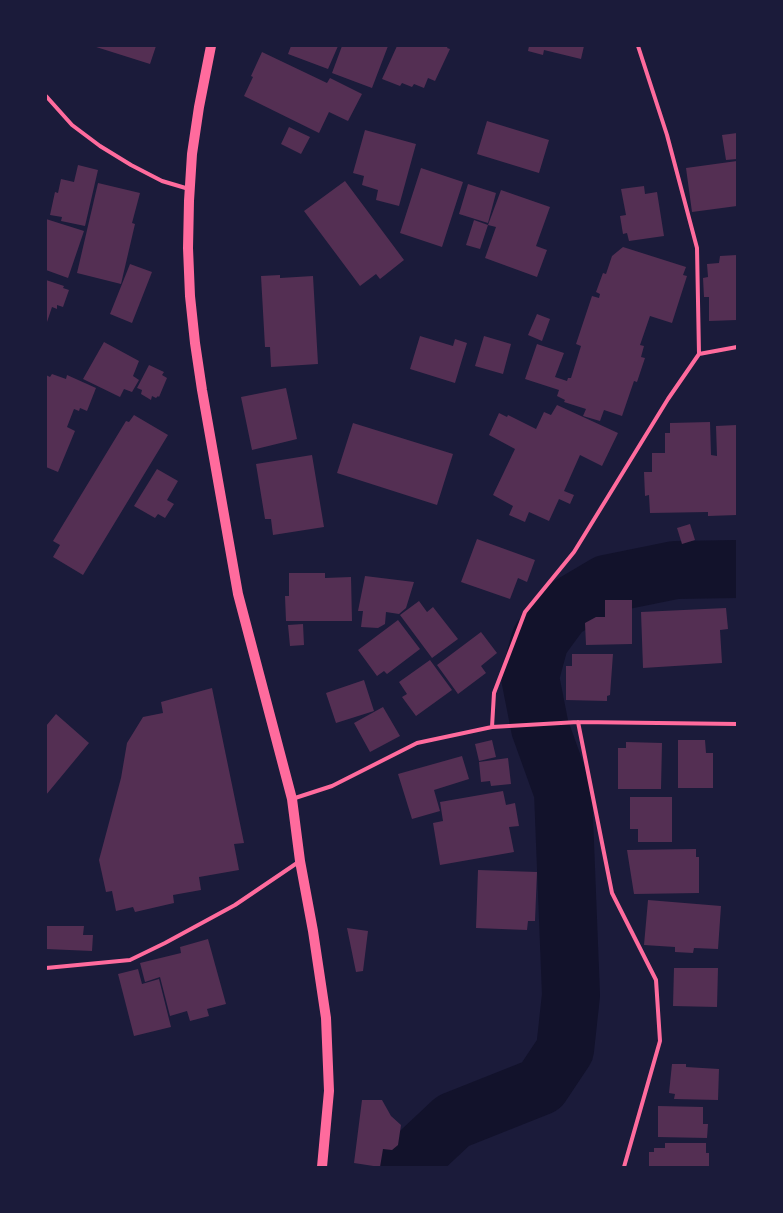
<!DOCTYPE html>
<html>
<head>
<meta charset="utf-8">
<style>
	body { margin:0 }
	#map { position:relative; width:783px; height:1213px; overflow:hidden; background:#1b1b3a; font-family:Inter,sans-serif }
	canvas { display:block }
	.frame { position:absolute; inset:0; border:47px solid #1b1b3a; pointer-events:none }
</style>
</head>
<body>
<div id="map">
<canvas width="783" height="1213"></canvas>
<div class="frame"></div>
</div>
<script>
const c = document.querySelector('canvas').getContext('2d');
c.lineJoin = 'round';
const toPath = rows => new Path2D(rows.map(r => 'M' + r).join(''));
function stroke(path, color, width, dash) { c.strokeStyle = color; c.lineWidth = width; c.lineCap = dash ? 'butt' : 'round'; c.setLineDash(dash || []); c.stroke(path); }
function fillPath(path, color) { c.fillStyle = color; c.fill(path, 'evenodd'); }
stroke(toPath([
	[404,1167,453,1121,541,1086,565,1050,571,995,563,792,540,728,530,677,540,640,562,610,606,584,675,570,737,569]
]), '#12122b', 58);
fillPath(toPath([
	[93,46,156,46,150,64],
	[291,46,338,46,328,69,288,54],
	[342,46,388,46,372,88,332,73],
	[397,46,448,46,447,48,450,49,435,81,428,78,424,88,414,84,412,87,402,83,400,86,382,79],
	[529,46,584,46,581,59,544,50,543,55,528,51],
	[262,52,327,83,330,78,362,94,348,121,329,112,319,133,244,96,253,77,251,76],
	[487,121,549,140,539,173,477,154],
	[289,127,310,137,301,154,281,144],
	[365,130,416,144,399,206,376,200,378,190,362,185,364,176,353,173],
	[737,133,737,159,726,160,722,135],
	[737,161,737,206,692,212,686,168],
	[78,165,98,170,85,226,61,221,62,217,50,215,55,192,58,193,61,179,74,182],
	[421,168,463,182,442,247,400,233],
	[345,181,404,260,380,279,376,274,360,286,304,211],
	[98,183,140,193,132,223,135,224,121,284,77,273],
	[468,184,496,193,488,223,459,214],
	[644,186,645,194,657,192,664,236,629,241,627,233,623,234,620,216,626,215,621,189],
	[501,190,550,207,536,246,547,250,537,277,485,258,496,227,488,225],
	[46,219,84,231,68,278,46,270],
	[474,220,488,225,480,249,466,245],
	[623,247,686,267,683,275,687,276,672,323,650,316,640,345,644,346,641,357,645,358,637,382,634,381,622,416,604,410,600,421,583,416,586,409,564,402,565,400,557,396,559,390,525,379,537,344,564,353,555,377,567,381,568,378,571,378,581,346,576,344,592,296,599,298,600,294,596,292,603,273,606,274,612,256],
	[737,255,737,320,709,321,709,297,704,297,703,278,708,277,707,264,719,263,720,256],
	[130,264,152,272,132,323,110,314],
	[280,275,280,278,313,276,318,364,271,367,270,347,265,347,261,276],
	[46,280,64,286,63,288,69,290,63,307,57,305,57,309,52,307,46,325],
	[537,314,550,319,542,341,528,335],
	[420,336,453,346,455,339,467,343,455,383,410,369],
	[484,336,511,344,503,374,475,366],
	[104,342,139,361,133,376,139,380,132,392,124,389,120,397,83,379],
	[149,365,164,372,162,375,167,378,159,397,158,396,156,398,152,396,151,400,141,394,142,390,137,388],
	[52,374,66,379,67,375,96,388,87,411,80,408,79,411,74,409,67,427,75,431,58,472,46,467,46,375,50,377],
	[286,388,297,439,252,450,241,397],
	[557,405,618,433,602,466,580,455,564,491,574,495,570,504,559,499,549,521,529,512,525,522,509,515,513,506,493,495,515,449,489,435,499,413,507,417,508,415,536,429,544,412,551,415],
	[134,415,168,435,83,575,53,557,60,545,53,541,126,421,129,422],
	[710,422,711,455,717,456,716,426,737,425,737,515,708,516,708,512,650,513,649,495,645,496,644,472,652,472,652,453,665,453,665,433,670,433,670,423],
	[353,423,453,454,437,505,337,473],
	[312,455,324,527,273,535,271,519,265,519,256,464],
	[157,469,178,481,167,500,174,504,165,518,158,514,155,518,134,506],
	[690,524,695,540,682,544,677,528],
	[477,539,535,560,527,582,518,578,510,599,461,582],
	[289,573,325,573,325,578,351,577,352,621,286,621,285,596,289,596],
	[365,576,414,582,406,608,399,614,386,612,385,624,378,628,361,627,363,611,358,611],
	[605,600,632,600,632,644,586,645,585,623,596,617,605,617],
	[419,601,427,612,433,607,458,639,432,658,400,615],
	[726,608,728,629,720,630,722,663,643,668,641,612],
	[398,620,420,649,387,674,384,671,377,676,358,650],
	[303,624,304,645,290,646,288,625],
	[481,632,497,653,481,666,486,673,458,694,437,665],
	[572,654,613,654,610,695,607,696,607,701,566,700,566,666,572,666],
	[430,660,452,690,416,716,402,697,407,694,399,682],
	[364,680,374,711,336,723,326,693],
	[212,688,244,843,234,844,239,870,199,877,201,890,173,895,174,903,135,912,133,907,116,911,112,891,106,892,99,860,121,778,127,743,143,717,163,713,161,702],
	[383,707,400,736,370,752,354,723],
	[56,714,89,743,46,795,46,726],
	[492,740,496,757,479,761,475,744],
	[678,740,705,740,706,753,713,753,713,788,678,788],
	[626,742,662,743,661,789,618,789,618,748,626,748],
	[462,756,469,779,434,790,440,811,412,819,398,774],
	[508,758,511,784,491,786,490,781,481,782,479,762],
	[503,791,506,805,515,803,519,826,509,827,514,852,440,865,433,823,443,821,440,802],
	[630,797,672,797,672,842,638,842,638,829,630,829],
	[696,849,696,857,699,857,699,893,634,894,627,850],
	[478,870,537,872,535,921,528,921,527,930,476,928],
	[648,900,721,906,718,949,694,948,693,953,675,952,675,947,644,945],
	[46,926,84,926,83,935,93,935,92,951,46,949],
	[347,928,368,931,363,971,356,972],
	[208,939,226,1004,207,1009,209,1016,190,1021,187,1011,170,1016,160,977,145,982,140,963,181,953,180,947],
	[674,968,718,968,717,1007,673,1006],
	[138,969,142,984,159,979,171,1027,134,1036,118,974],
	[672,1064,686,1064,686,1067,719,1069,718,1100,674,1099,675,1094,669,1093],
	[362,1100,382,1100,391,1116,401,1125,398,1145,392,1150,383,1149,380,1167,354,1163],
	[658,1106,703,1107,703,1124,708,1124,707,1138,658,1137],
	[665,1143,706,1143,706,1153,709,1153,709,1167,649,1167,649,1152,654,1152,654,1148,665,1148]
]), '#542f53');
stroke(toPath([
	[46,96,72,125,100,146,131,165,162,181,189,189],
	[699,354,737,347],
	[578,722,612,893,656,980,660,1041,624,1167],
	[492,727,494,693,525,612,574,552,668,399,699,354,697,248,667,135,638,46],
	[292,799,332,786,417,743,492,727,578,722,737,724],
	[46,968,130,960,165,943,235,905,300,861]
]), '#ff6b9d', 4);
stroke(toPath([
	[211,46,199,107,192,154,189,201,188,248,190,296,195,343,202,390,238,594,292,799,300,861,313,931,326,1018,329,1091,322,1167]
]), '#ff6b9d', 10);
</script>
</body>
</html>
